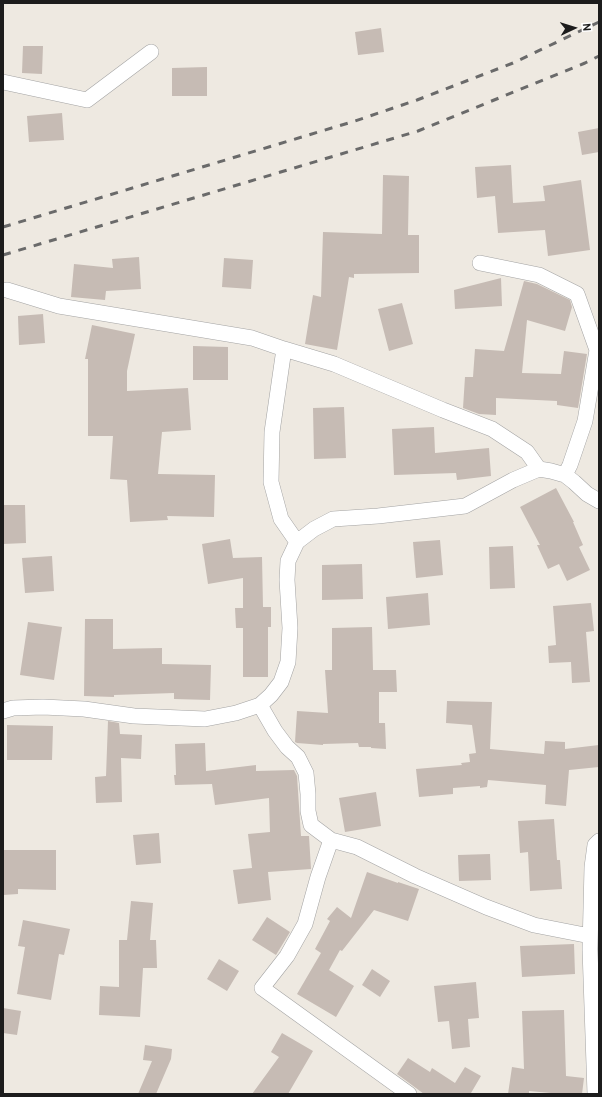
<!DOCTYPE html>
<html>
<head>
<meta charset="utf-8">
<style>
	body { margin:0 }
	#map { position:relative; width:602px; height:1097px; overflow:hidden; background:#eee9e1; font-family:Overpass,sans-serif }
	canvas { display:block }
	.frame { position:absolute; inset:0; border:4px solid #1c1c1c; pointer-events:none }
	.north { position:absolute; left:554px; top:8px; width:40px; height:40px; -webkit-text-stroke:3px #fff; paint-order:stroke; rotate:86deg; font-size:11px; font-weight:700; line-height:16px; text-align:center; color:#1c1c1c }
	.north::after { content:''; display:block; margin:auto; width:14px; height:18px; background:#1c1c1c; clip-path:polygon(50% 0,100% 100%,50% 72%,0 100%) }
</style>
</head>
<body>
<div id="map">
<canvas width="602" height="1097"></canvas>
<div class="frame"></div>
<div class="north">N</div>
</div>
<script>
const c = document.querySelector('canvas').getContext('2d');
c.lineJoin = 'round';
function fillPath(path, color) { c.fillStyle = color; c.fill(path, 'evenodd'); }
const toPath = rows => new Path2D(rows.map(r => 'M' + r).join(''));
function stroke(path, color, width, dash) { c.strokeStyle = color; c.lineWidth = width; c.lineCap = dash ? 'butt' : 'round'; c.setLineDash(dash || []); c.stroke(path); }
fillPath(toPath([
	[381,28,384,52,358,55,355,32],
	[23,46,43,46,42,74,22,73],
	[207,67,207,96,172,96,172,68],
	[62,113,64,140,29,142,27,116],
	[599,128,599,152,582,155,578,132],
	[511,165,513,203,545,201,543,186,581,180,590,250,548,256,545,230,498,233,495,196,477,198,475,167],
	[383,175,409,176,408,235,419,235,419,273,354,274,354,278,349,277,337,350,305,344,313,295,321,297,323,232,382,234],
	[139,257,141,289,106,291,105,300,71,297,74,264,113,268,112,259],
	[224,258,253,260,251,289,222,287],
	[501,278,502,306,455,309,454,290],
	[524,281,537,284,570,300,572,307,565,331,527,320,522,373,561,374,564,351,587,354,578,408,557,405,557,401,496,398,496,415,479,414,463,408,465,377,473,377,475,349,504,351],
	[402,303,413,344,389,351,378,309],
	[43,314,45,343,19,345,18,316],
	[92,325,135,334,127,371,127,391,188,388,191,430,162,432,158,474,215,475,214,517,167,516,168,520,130,522,127,480,110,479,113,436,88,436,88,359,85,359],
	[193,346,228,347,228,380,193,380],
	[344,407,346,458,314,459,313,408],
	[434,427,435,453,489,448,491,476,457,480,456,473,394,475,392,429],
	[556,488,574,522,573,522,583,545,579,547,590,570,567,581,559,564,548,569,537,545,540,545,520,507],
	[3,505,25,505,26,543,3,544],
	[230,539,233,558,262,557,263,607,271,607,271,627,268,627,268,677,243,677,243,628,236,628,235,608,243,608,243,578,208,584,202,544],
	[440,540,443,575,416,578,413,542],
	[513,546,515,588,490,589,489,547],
	[52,556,54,591,25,593,22,558],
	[362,564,363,599,322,600,322,565],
	[428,593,430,625,388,629,386,597],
	[591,603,594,631,586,632,590,682,572,683,571,662,549,663,548,646,556,645,553,606],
	[85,619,113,619,113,649,162,648,162,664,211,665,210,700,174,699,174,693,114,695,114,697,84,696],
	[28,622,62,627,54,680,20,675],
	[372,627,373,670,396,670,397,692,379,692,379,723,385,723,386,749,371,748,371,747,359,747,358,743,323,744,323,745,297,743,295,742,297,711,328,713,325,670,332,670,332,628],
	[447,701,492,702,490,749,544,754,545,741,565,742,565,749,599,745,599,767,569,770,566,806,545,804,546,785,488,780,487,787,480,788,480,786,453,788,453,794,419,797,416,769,462,765,461,763,470,762,469,754,476,753,472,725,446,723],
	[108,721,119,723,120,734,142,735,141,759,121,758,122,802,96,803,95,777,106,776],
	[7,725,53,726,52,760,7,760],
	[205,743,206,771,256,765,256,771,294,770,297,776,301,836,309,836,311,869,268,872,271,900,238,904,233,870,252,868,248,834,270,832,269,798,215,805,212,784,175,785,174,775,176,775,175,744],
	[376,792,381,826,345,832,339,798],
	[554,819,557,860,560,860,562,889,530,891,528,852,520,853,518,821],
	[159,833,161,863,136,865,133,835],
	[3,850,56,850,56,890,18,889,18,894,3,895],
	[490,854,491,880,459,881,458,855],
	[367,872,398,883,398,882,419,889,408,921,374,910,342,951,340,950,329,970,354,986,336,1017,297,994,321,953,315,949,330,921,327,919,337,907,351,918],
	[131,901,153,903,150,940,156,940,157,968,143,968,140,1017,99,1015,100,986,119,987,119,940,127,940],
	[267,917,290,932,276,955,252,940],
	[23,920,70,929,64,955,59,954,51,1000,17,994,25,947,18,946],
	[574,944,575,974,522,977,520,946],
	[219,959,239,971,227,991,207,979],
	[372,969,390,981,380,997,362,985],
	[476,982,479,1018,468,1019,470,1047,452,1049,449,1021,438,1022,434,986],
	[3,1008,21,1011,17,1035,3,1033],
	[564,1010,566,1076,584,1078,582,1094,562,1094,529,1091,529,1094,508,1094,512,1067,524,1069,522,1011],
	[282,1033,313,1051,288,1094,252,1094,279,1057,271,1052],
	[145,1045,172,1049,171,1059,156,1094,138,1094,152,1061,143,1060],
	[408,1058,430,1072,432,1068,455,1083,465,1067,481,1076,471,1093,472,1094,424,1094,397,1074]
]), '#c6bbb4');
const minor = toPath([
	[3,82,87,100,151,52],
	[480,263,539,275,577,294,597,350,585,421,570,465,565,475],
	[7,290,59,306,252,338,284,349,272,432,271,482,281,519,297,542],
	[284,349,334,364,443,410,492,429,527,452,539,469],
	[260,705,275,731,287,747,298,757,306,773,308,794,308,811,311,825,331,840,357,847,415,876,486,907,534,925,590,936],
	[3,711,13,708,43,707,84,709,134,716,205,719,236,713,260,705,271,695,281,682,288,662,290,628,287,580,288,561,297,542,314,529,333,519,378,516,465,506,513,480,539,469,551,471,565,475,574,482,587,494,599,501],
	[331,840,318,877,305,924,287,956,262,988,409,1094],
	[595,1094,590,949,592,867,595,845,599,841]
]);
stroke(minor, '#a3a3a3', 16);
stroke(minor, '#fff', 15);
stroke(toPath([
	[3,227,355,121,417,100,513,63,599,22],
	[3,255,418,131,585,63,599,56]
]), '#6a6a6a', 3, [8, 8]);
</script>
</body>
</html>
